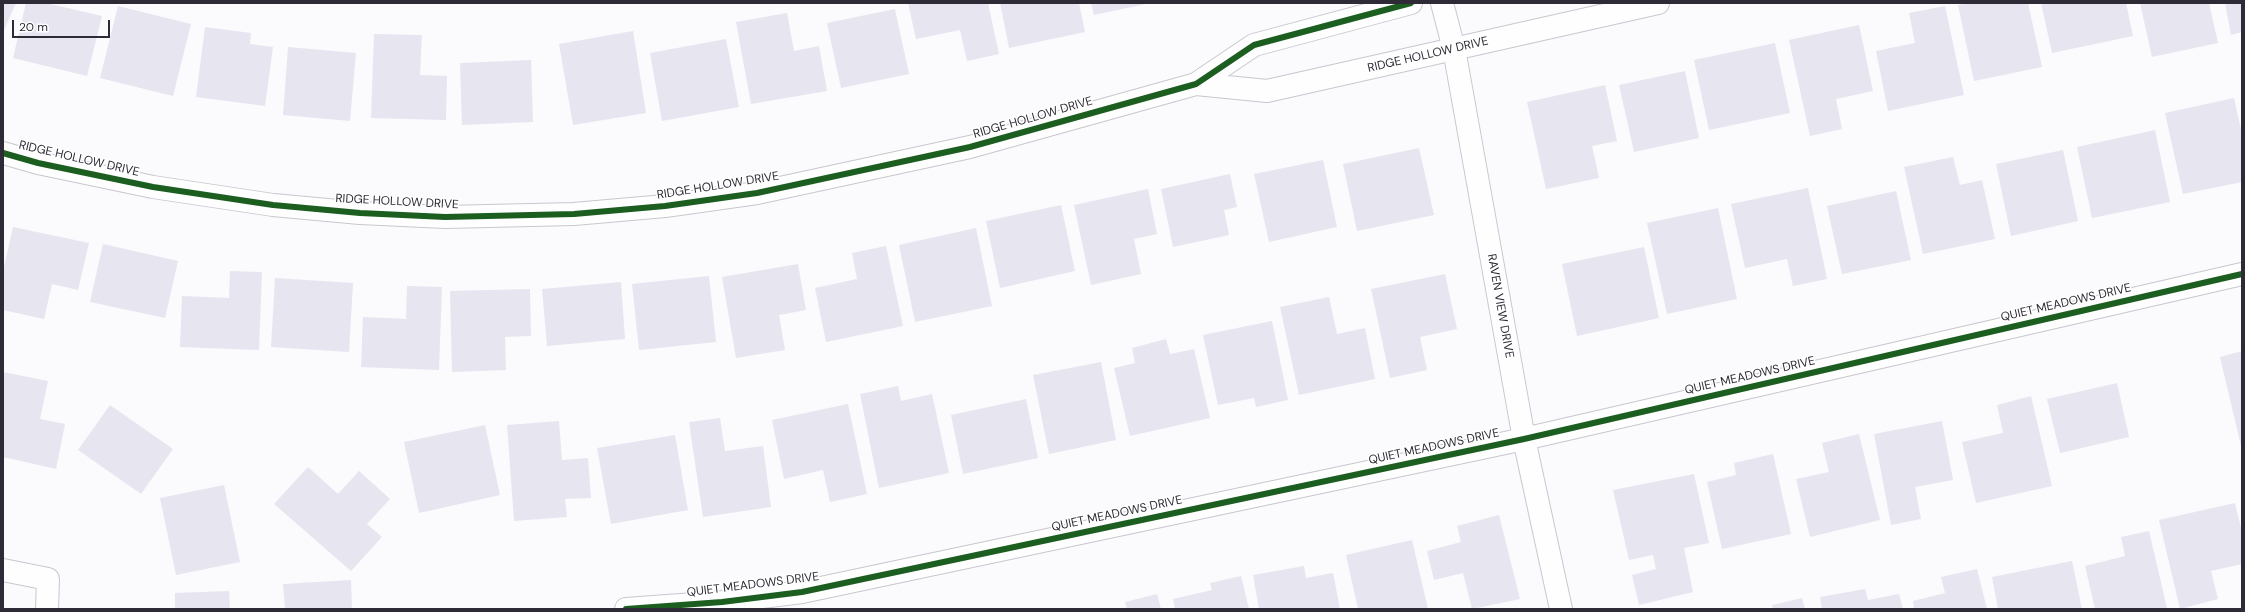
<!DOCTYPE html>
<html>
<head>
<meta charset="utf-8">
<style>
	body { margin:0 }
	#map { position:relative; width:2245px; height:612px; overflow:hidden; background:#fbfafd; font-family:"DM Sans",sans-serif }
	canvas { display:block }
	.frame { position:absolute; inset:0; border:4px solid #2f2b36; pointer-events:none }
	.scale { position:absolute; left:12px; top:20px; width:98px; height:18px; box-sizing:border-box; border:2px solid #2f2b36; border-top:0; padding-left:5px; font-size:12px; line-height:14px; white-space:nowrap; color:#2f2b36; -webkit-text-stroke:3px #fff; paint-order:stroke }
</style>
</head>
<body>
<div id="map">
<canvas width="2245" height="612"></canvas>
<div class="frame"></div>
<div class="scale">20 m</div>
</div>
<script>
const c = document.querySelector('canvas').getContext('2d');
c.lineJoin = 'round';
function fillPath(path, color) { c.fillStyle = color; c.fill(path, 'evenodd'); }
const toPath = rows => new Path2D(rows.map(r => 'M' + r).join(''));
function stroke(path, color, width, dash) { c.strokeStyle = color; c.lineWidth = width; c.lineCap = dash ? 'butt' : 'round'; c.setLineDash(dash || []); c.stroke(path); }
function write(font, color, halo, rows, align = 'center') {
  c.font = font + ' "DM Sans",sans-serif'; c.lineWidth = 3; c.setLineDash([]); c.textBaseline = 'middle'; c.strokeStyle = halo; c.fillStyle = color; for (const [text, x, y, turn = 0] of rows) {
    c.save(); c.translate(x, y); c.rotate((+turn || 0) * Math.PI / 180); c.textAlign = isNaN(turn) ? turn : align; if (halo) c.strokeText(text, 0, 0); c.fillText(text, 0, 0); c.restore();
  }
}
fillPath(toPath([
	[3,3,16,3,3,32],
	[26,3,46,3,102,16,87,76,13,58],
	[908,3,988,3,999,54,967,61,960,30,916,39],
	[1000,3,1079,3,1085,32,1009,48],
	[1091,3,1146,3,1146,4,1094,15],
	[1969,3,2028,3,2042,67,1974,81,1958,5],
	[2041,3,2126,3,2133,36,2052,53],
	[2140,3,2209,3,2218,43,2152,57],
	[2225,3,2242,3,2242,32,2231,35],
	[118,6,191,24,173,96,100,78],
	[1945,6,1964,95,1888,111,1876,51,1915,43,1909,13],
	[895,9,909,74,841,88,827,23],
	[787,13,794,51,819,46,827,91,751,104,736,22],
	[1859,25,1873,91,1836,99,1842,129,1810,136,1789,40],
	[205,27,251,33,250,44,273,47,265,106,196,97],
	[633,31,646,113,573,125,559,44],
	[374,34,422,35,420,75,447,76,446,120,371,118],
	[726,39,739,107,662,121,650,53],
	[1775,43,1790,113,1709,130,1694,60],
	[288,47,356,53,350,121,283,115],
	[531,60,533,122,462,125,460,63],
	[1685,71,1699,138,1634,152,1619,85],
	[1605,85,1617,141,1592,146,1599,178,1546,189,1527,102],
	[2234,98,2242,134,2242,182,2183,194,2165,113],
	[2155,130,2170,202,2092,218,2077,147],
	[1419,148,1434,215,1357,231,1343,164],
	[2063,150,2078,221,2011,236,1996,164],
	[1953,157,1960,185,1982,180,1995,239,1923,254,1904,167],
	[1323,160,1337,227,1269,242,1254,174],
	[1230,174,1237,207,1224,210,1229,235,1173,247,1161,189],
	[1808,188,1827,279,1793,286,1787,259,1745,268,1731,204],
	[1148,189,1157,234,1134,239,1141,274,1091,285,1074,205],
	[1896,191,1911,260,1842,274,1827,206],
	[1061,205,1075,271,1000,288,986,221],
	[1718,208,1737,299,1667,314,1647,223],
	[13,227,89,243,78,290,52,284,44,319,3,310,3,271],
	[976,228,992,306,915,322,899,245],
	[103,244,178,261,165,318,90,302],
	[886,246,903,326,826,342,815,288,857,279,852,253],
	[1644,247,1659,318,1577,336,1562,264],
	[798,264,806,310,779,315,785,350,736,358,722,277],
	[230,271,262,272,259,350,180,347,182,296,229,298],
	[1445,274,1457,329,1420,337,1427,370,1390,378,1371,289],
	[709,276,716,342,639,350,632,284],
	[275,278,353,283,349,352,271,347],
	[621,282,625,339,547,346,542,289],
	[407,286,442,287,439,370,361,367,363,317,406,319],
	[530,289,531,336,505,337,506,370,452,372,450,291],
	[1329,297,1337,334,1365,328,1375,379,1299,395,1280,307],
	[1272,321,1288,400,1256,407,1254,398,1218,405,1203,335],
	[1166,339,1170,354,1194,349,1210,418,1130,436,1114,368,1135,363,1132,348],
	[2242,351,2242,446,2241,446,2220,357],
	[1101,362,1116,440,1049,454,1033,375],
	[3,372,48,381,40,419,65,424,56,469,3,457],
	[2117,383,2129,437,2060,453,2047,399],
	[898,386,901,401,932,394,949,473,879,488,860,394],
	[2031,396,2052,486,1976,503,1962,442,2003,433,1997,405],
	[1026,399,1038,458,963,474,951,415],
	[848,404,867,494,830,502,823,470,784,479,772,420],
	[110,405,173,449,141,494,78,450],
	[720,418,725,451,763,446,771,507,703,517,689,422],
	[559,421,562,460,588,458,591,498,565,499,567,517,514,521,507,425],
	[1942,421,1953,480,1915,487,1921,519,1891,525,1874,434],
	[485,425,500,495,419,513,404,442],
	[1859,434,1880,520,1810,537,1796,479,1829,472,1822,443],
	[675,435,688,510,611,524,597,448],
	[1773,454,1791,534,1722,549,1707,482,1736,475,1734,463],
	[308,467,338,494,359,471,390,499,367,524,382,537,351,571,274,504],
	[1694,474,1709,543,1684,548,1693,592,1639,605,1632,575,1656,569,1653,555,1629,560,1613,490],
	[224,485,240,562,176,575,160,498],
	[2235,503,2242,532,2242,564,2211,571,2218,599,2180,609,2159,520],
	[1499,515,1520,599,1472,609,1463,573,1434,580,1427,551,1461,542,1457,526],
	[2149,531,2167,608,2095,609,2085,566,2125,556,2121,537],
	[1412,540,1428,609,1358,609,1346,555],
	[2072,561,2082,609,1998,609,1992,577],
	[1304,566,1306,578,1333,573,1340,609,1259,609,1253,575],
	[1977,569,1987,609,1914,609,1913,601,1945,593,1941,577],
	[1241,576,1249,609,1175,609,1173,599,1212,590,1210,583],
	[351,580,352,609,285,609,283,584],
	[1865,589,1868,600,1899,594,1903,609,1822,609,1820,597],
	[229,591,230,609,175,609,175,593],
	[1157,594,1161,609,1127,609,1125,602],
	[1802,598,1805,609,1773,609,1772,605]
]), '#e7e5f0');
const minor = toPath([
	[1442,3,1454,49,1524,439,1561,609],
	[3,570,48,579,47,609],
	[626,609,722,602,802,592,1524,439,2242,274]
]);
const tertiary = toPath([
	[1196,84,1267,91,1658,3],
	[3,153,38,163,153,187,273,205,360,213,445,217,574,214,665,206,757,193,970,147,1196,84,1254,45,1411,3]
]);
stroke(minor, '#c9c7ce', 24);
stroke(tertiary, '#c9c7ce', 24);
stroke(minor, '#fefeff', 22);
stroke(tertiary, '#fefeff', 22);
stroke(toPath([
	[3,153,38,163,153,187,273,205,360,213,445,217,574,214,665,206,757,193,970,147,1196,84,1254,45,1411,3],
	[626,609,722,602,802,592,1524,439,2242,274]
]), '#1b5e20', 6);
write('12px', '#2f2b36', '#fff', [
	["RIDGE HOLLOW DRIVE",1428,55,-13],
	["RIDGE HOLLOW DRIVE",1033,118,-16],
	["RIDGE HOLLOW DRIVE",79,159,13],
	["RIDGE HOLLOW DRIVE",718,186,-9],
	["RIDGE HOLLOW DRIVE",397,202,3],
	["QUIET MEADOWS DRIVE",2066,303,-13],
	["RAVEN VIEW DRIVE",1500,306,80],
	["QUIET MEADOWS DRIVE",1750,376,-13],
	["QUIET MEADOWS DRIVE",1434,447,-12],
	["QUIET MEADOWS DRIVE",1117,514,-12],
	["QUIET MEADOWS DRIVE",753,585,-7]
]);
</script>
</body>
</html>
